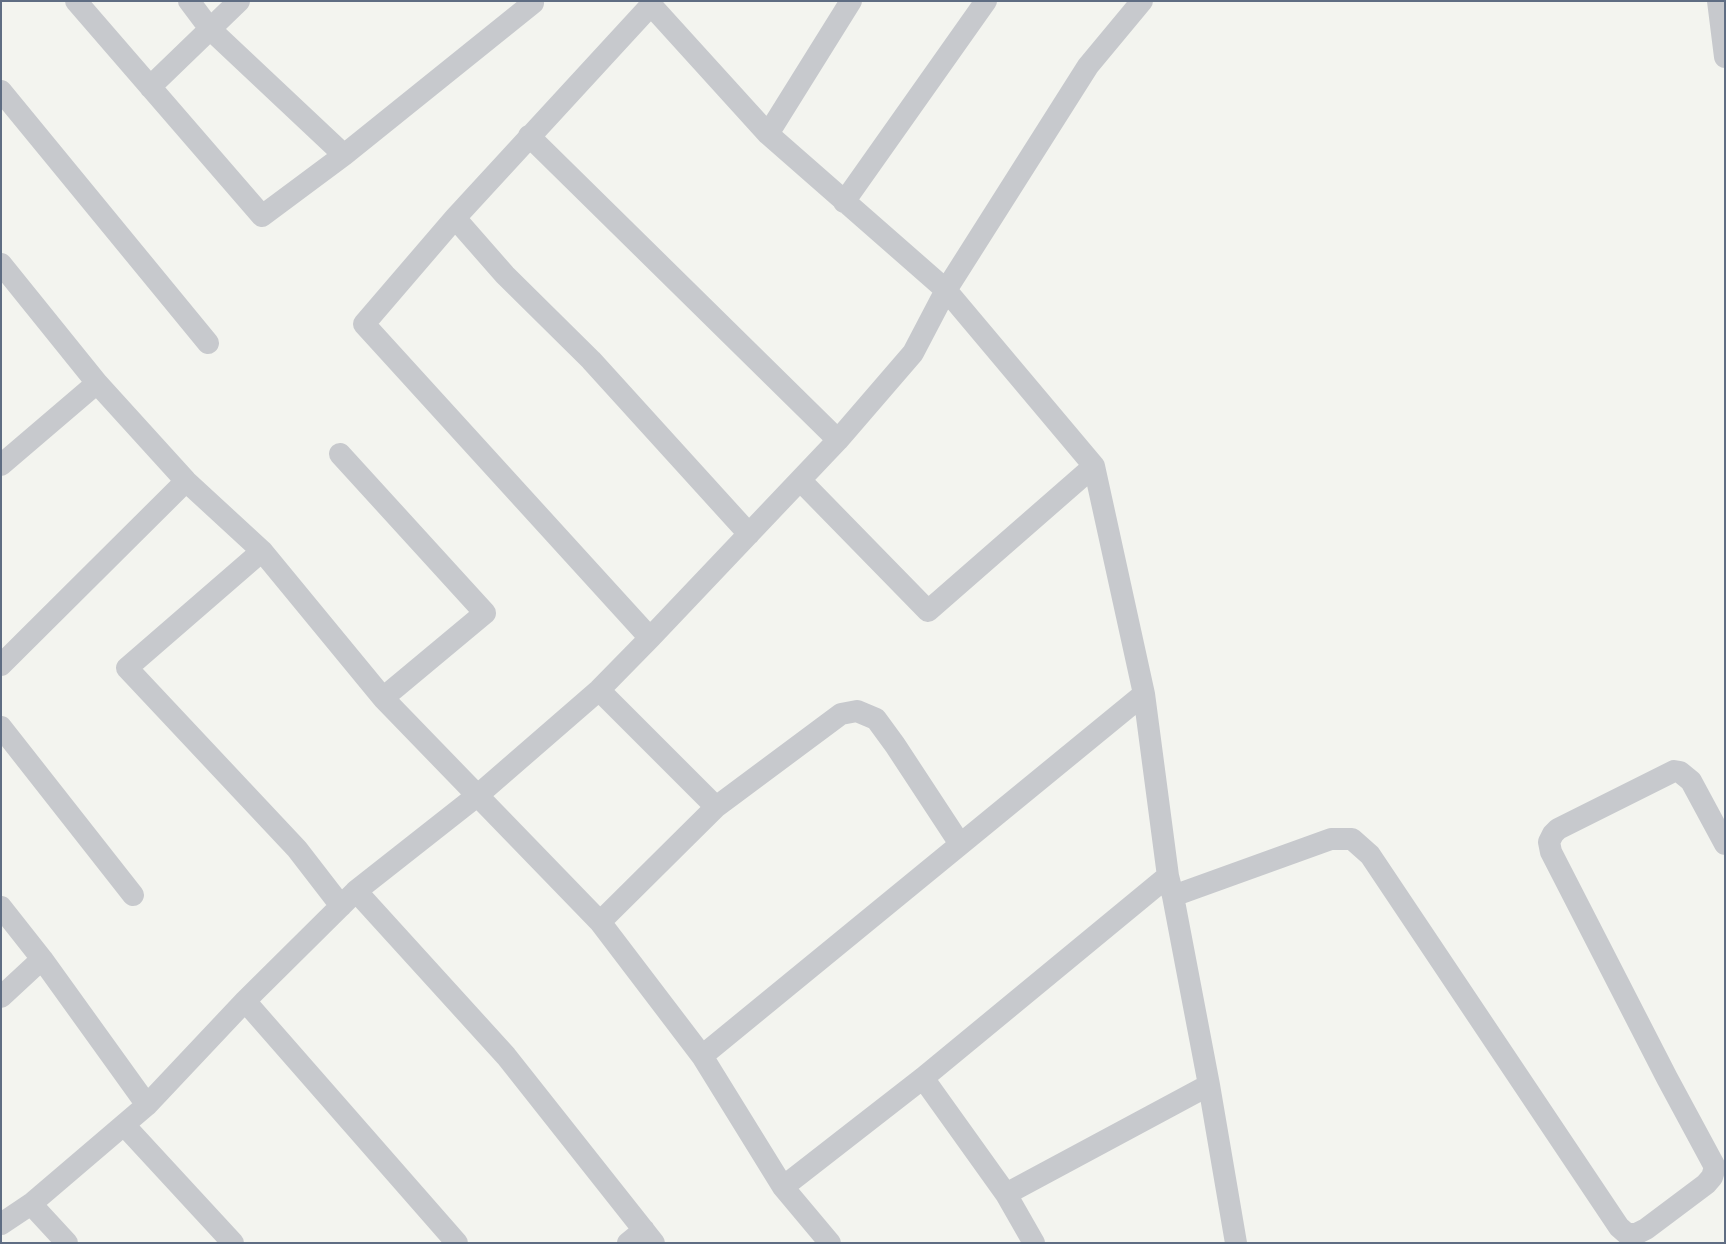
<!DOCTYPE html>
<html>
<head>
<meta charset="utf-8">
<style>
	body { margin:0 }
	#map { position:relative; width:1726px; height:1244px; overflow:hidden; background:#f3f4ef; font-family:Figtree,sans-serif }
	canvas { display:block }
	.frame { position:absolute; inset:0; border:2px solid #5f6d83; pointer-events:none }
</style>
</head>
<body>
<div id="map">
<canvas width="1726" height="1244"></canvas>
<div class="frame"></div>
</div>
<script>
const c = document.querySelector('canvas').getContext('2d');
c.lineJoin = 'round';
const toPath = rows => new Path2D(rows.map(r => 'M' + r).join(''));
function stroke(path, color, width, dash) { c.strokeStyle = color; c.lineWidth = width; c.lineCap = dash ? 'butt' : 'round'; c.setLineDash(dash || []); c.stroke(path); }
stroke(toPath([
	[76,1,262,216,344,155,533,3],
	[189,1,210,29,344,155],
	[150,87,239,1],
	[1,91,208,343],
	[768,134,851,1],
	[529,136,838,440],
	[844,202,986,1],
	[455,218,505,275,591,360,749,534],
	[1,264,97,383,186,481,262,551,383,698,600,922,716,807,841,714,857,711,876,719,895,745,960,844],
	[340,454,485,613,383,698],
	[1,465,97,383],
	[800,480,928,611,1094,466],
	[262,551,127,668,297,849,341,906],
	[650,638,364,324,455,218,651,5,768,134,946,290,1094,466,1144,694,1168,876,1173,896,1209,1085,1236,1243],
	[1,665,186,481],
	[599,690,716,807],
	[1,727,133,895],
	[356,891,506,1056,654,1243],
	[1173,896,1331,839,1352,839,1370,855,1619,1227,1627,1234,1636,1234,1646,1229,1706,1184,1712,1177,1715,1167,1667,1078,1551,852,1549,842,1553,834,1558,829,1674,771,1680,772,1691,781,1725,844],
	[1,907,42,959,147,1105],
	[600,922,702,1056,783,1187,830,1243],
	[1,997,42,959],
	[245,1001,457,1243],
	[702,1056,1144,694],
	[923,1078,1006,1194,1034,1243],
	[125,1126,233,1243],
	[783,1187,923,1078,1168,876],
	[1006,1194,1209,1085],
	[31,1204,67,1243],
	[1,1224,31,1204,147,1105,245,1001,356,891,478,795,599,690,650,638,838,440,913,353,946,290,1088,66,1142,1],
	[628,1243,644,1230]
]), '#c7c9cd', 22);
stroke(toPath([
	[1718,1,1725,57]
]), '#c7c9cd', 22);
</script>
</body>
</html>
